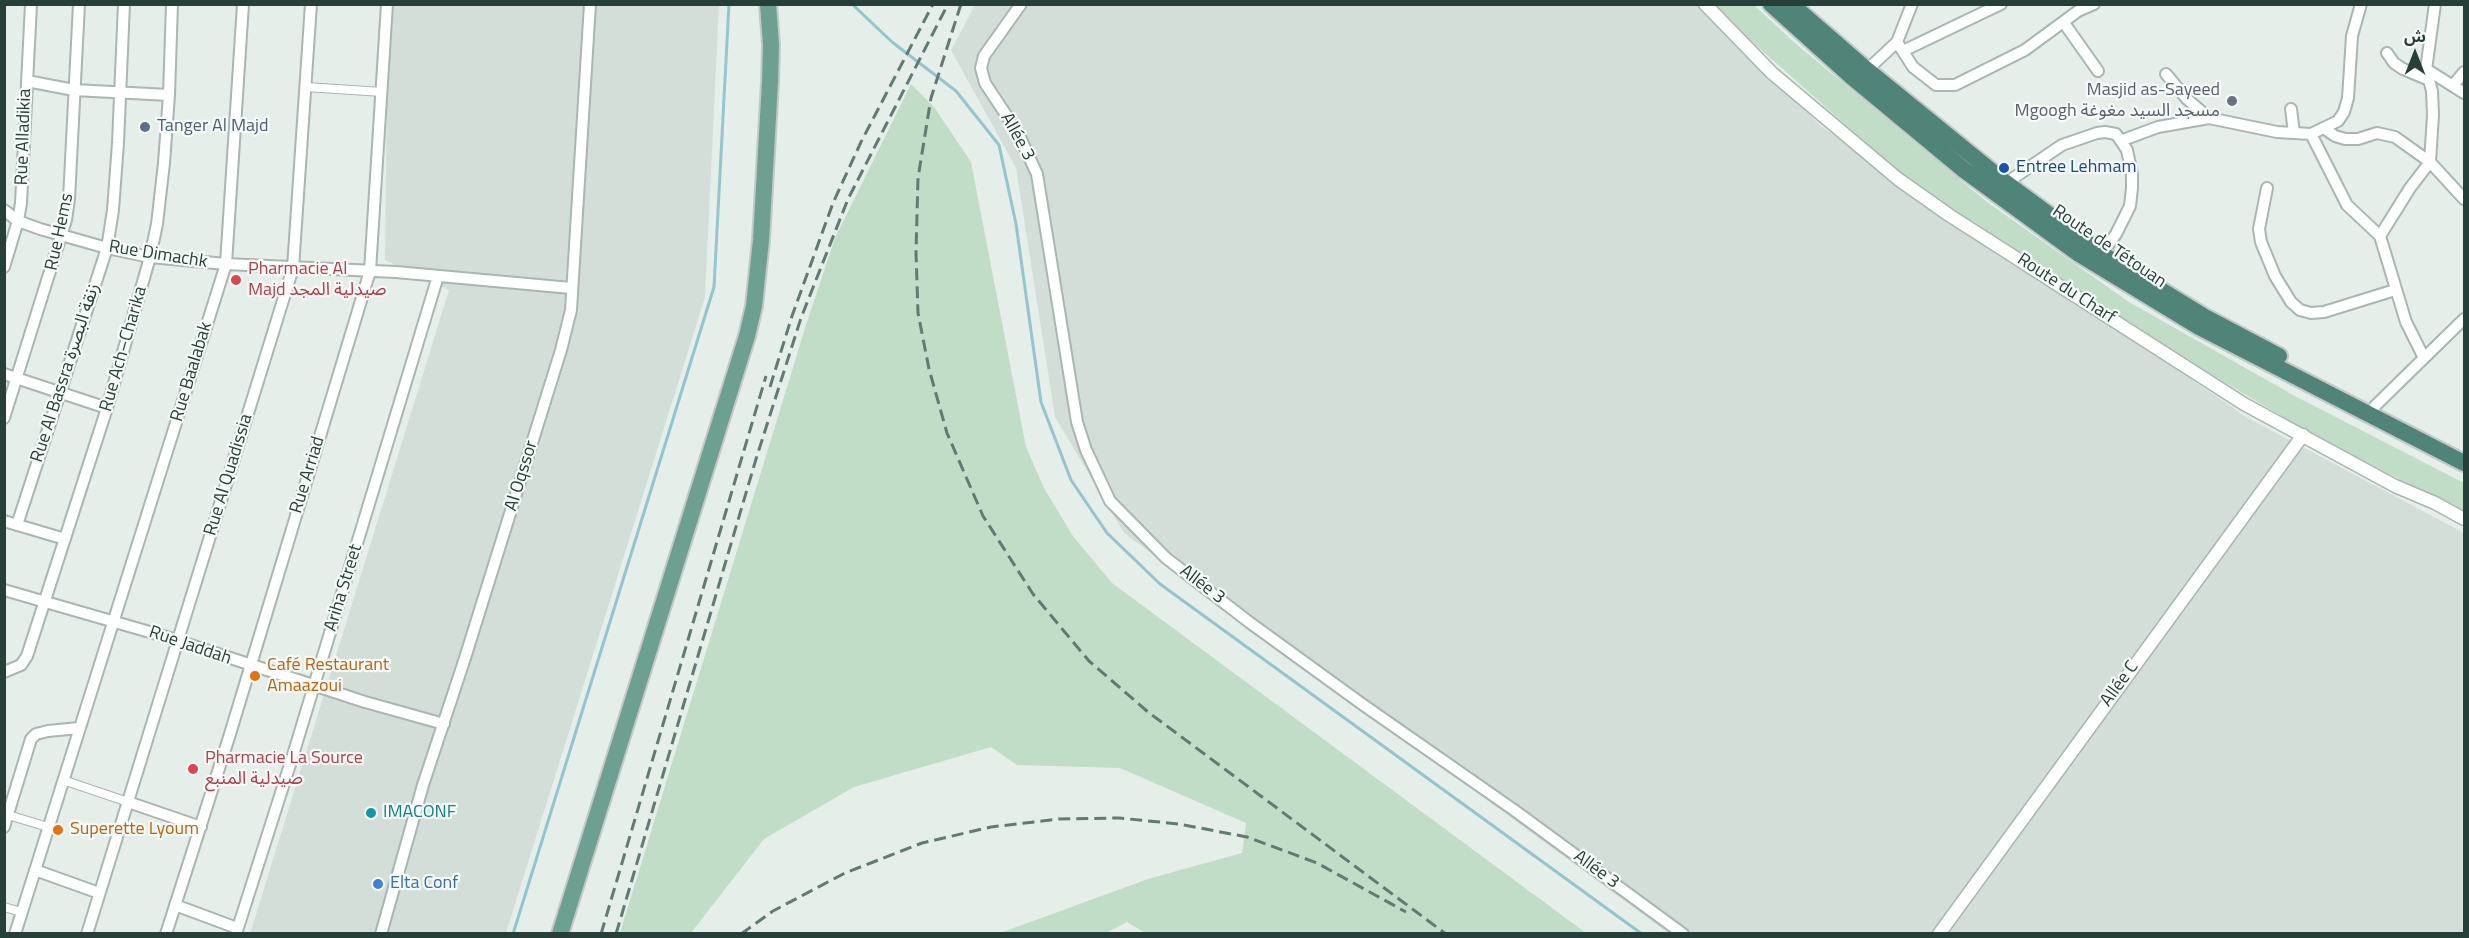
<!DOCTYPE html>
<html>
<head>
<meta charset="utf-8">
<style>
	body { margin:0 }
	#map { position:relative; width:2469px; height:938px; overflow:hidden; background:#e6eeea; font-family:"Titillium Web","Noto Sans Arabic",sans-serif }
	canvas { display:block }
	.frame { position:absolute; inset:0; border:6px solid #263f38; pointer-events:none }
	.north { position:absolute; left:2385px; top:24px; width:60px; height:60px; -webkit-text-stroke:4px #f6faf8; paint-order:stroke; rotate:0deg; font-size:16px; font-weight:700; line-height:24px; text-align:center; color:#263f38 }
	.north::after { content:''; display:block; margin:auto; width:21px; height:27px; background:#263f38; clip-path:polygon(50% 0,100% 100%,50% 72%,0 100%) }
</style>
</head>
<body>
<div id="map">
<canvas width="2469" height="938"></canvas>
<div class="frame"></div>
<div class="north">ش</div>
</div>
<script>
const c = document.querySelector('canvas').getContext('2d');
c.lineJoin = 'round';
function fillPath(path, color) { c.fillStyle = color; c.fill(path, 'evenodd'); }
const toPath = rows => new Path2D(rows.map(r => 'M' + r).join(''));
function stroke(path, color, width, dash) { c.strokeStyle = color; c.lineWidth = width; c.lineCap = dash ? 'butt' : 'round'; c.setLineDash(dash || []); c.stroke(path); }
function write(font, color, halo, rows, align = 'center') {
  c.font = font + ' "Titillium Web","Noto Sans Arabic",sans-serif'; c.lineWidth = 4.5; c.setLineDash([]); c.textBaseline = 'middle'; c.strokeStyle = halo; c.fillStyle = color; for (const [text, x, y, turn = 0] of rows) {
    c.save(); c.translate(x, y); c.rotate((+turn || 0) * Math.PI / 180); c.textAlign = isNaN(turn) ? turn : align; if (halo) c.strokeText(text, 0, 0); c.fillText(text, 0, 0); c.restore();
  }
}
fillPath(toPath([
	[388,5,719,5,705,297,506,933,250,934,449,290,385,260],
	[975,5,1697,5,1822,127,2248,418,2464,533,2464,933,1668,933,1124,533,1055,417,1016,168,951,50]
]), '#d4ded9');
fillPath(toPath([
	[1716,5,1754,5,1796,44,1987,202,2129,302,2293,395,2464,483,2464,512,2329,444,2217,378,1910,182,1740,31],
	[911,84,934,107,971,162,1026,447,1044,488,1073,536,1112,583,1586,933,1147,934,1127,922,1106,933,1000,933,1148,879,1242,853,1246,823,1120,768,1017,765,991,747,854,787,764,839,691,933,620,933,806,325,835,238]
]), '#c1ddc8');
stroke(toPath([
	[852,4,892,42,956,91,999,145,1016,224,1041,402,1071,480,1107,533,1160,584,1642,934],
	[513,934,714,287,729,4]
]), '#92c6ce', 3);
const pedestrian = toPath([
	[306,87,382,92],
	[63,780,128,802],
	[8,815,48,827],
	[4,907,21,912]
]);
const minor = toPath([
	[1021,4,984,56,981,68,985,83,1018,133,1037,174,1077,422,1086,450,1110,501,1166,558,1249,622,1362,704,1514,810,1683,934],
	[2361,4,2352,36,2348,98,2344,112,2338,121,2311,134,2347,205,2380,236,2406,322,2424,358],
	[2064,23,2098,71],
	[1897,42,1912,4],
	[1903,51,2001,4],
	[2426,69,2464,93],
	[1867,70,1897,42,1913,67,1936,85,1955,85,2025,50,2078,11,2094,4],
	[2166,74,2187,99,2209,118,2277,132,2311,134],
	[2425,77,2435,4],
	[27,81,74,90,169,95],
	[2454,84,2464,72],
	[2291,109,2294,133],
	[2325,129,2335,136,2345,139,2358,139,2377,133,2395,137,2430,162,2464,199],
	[2123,140,2158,127,2209,118],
	[2006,183,2062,145,2097,133,2105,132,2116,134,2127,150,2132,174,2132,188,2130,206,2116,234,2102,254],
	[2267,188,2259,229,2261,242,2275,276,2291,302,2300,310,2311,313,2324,312,2395,290],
	[4,210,18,221,40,229,107,248,150,257,226,264,396,272,571,288],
	[2380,236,2410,188,2430,162,2433,115,2432,91,2429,80,2403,69,2394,63,2387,53],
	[4,267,18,221,21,203,31,4],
	[4,374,107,408],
	[2375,406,2464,319],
	[4,418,66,220,69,199,79,4],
	[4,521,65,539],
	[17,525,107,248,113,210,118,143,124,4],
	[4,590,160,635,365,702,444,724],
	[4,672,21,665,27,656,107,408,150,257,157,224,164,163,169,95,172,4],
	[128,802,201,827],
	[4,827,31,739,36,734,48,731,79,728],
	[35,870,99,893],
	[175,905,237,928],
	[15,934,226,264,243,4],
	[87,934,293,268,311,4],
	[166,934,230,734,370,271,387,4],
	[236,934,293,755,438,276],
	[381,934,423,785,465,658,561,350,571,310,590,4]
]);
const tertiary = toPath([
	[1705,4,1772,73,1898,179,1949,215,2244,404,2395,486,2435,503,2464,519],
	[1939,934,2303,435]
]);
const primary = toPath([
	[560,934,747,336,754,306,761,240,770,82,771,45,768,4]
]);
const trunk = toPath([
	[1771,4,1852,77,1964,170,2079,254,2199,327,2464,463],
	[1791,4,1867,70,2006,183,2102,254,2205,317,2279,356]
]);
stroke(pedestrian, '#a9b6b1', 10);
stroke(minor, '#a9b6b1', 14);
stroke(tertiary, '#a9b6b1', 15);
stroke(primary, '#c2c9c7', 20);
stroke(trunk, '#c2c9c7', 20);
stroke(pedestrian, '#fff', 8);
stroke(minor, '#fff', 10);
stroke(tertiary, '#fff', 12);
stroke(primary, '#6ea092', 16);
stroke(trunk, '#508478', 16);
stroke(toPath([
	[961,4,931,98,918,178,916,253,918,313,929,369,947,433,983,516,1033,594,1089,661,1148,712,1446,934],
	[770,387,792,316,833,203,861,142,933,4],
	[601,934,766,376],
	[616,934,756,459,801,318,848,199,948,4],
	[741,934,773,911,845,873,922,843,991,827,1059,819,1119,818,1179,824,1247,837,1317,863,1406,912]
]), '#617a73', 3, [12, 6]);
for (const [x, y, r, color] of [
	[2232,101,6,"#6b7280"],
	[145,127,6,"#5c6f8a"],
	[2004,168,6,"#1a4fb4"],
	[236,280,6,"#e0444e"],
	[255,676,6,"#e8710a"],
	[193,769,6,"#e0444e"],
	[371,813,6,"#0f9aa8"],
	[58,830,6,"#e8710a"],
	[378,884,6,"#3f7fe0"]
]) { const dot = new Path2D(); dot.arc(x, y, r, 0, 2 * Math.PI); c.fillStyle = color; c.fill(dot); stroke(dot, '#f6faf8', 2); }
write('18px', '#5b616d', '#f6faf8', [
	["Masjid as-Sayeed",2220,91],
	["Mgoogh مسجد السيد مغوغة",2220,112]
], 'right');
write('18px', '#4e5e75', '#f6faf8', [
	["Tanger Al Majd",157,127]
], 'left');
write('18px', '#263f38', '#f6faf8', [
	["Rue Alladikia",24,137,-88],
	["Allée 3",1017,137,61],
	["Rue Hems",60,232,-78],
	["Route de Tétouan",2109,247,34],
	["Rue Dimachk",158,255,9],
	["Route du Charf",2066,289,33],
	["Rue Ach–Charika",124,349,-74],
	["Rue Baalabak",192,372,-73],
	["Rue Al Bassra زنقة البصرة",66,373,-72],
	["Rue Al Quadissia",229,475,-73],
	["Rue Arriad",308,475,-73],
	["Al Oqssor",522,476,-73],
	["Allée 3",1202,585,37],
	["Ariha Street",344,588,-73],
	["Rue Jaddah",190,646,19],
	["Allée C",2120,684,-54],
	["Allée 3",1596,870,36]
]);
write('18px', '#164399', '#f6faf8', [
	["Entree Lehmam",2016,168]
], 'left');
write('18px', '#be3a42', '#f6faf8', [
	["Pharmacie Al",248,270],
	["Majd صيدلية المجد",248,291],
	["Pharmacie La Source",205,759],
	["صيدلية المنبع",205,780]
], 'left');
write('18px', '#c56008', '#f6faf8', [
	["Café Restaurant",267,666],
	["Amaazoui",267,687],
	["Superette Lyoum",70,830]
], 'left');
write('18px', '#0d838f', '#f6faf8', [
	["IMACONF",383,813]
], 'left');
write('18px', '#366cbe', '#f6faf8', [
	["Elta Conf",390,884]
], 'left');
</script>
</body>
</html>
